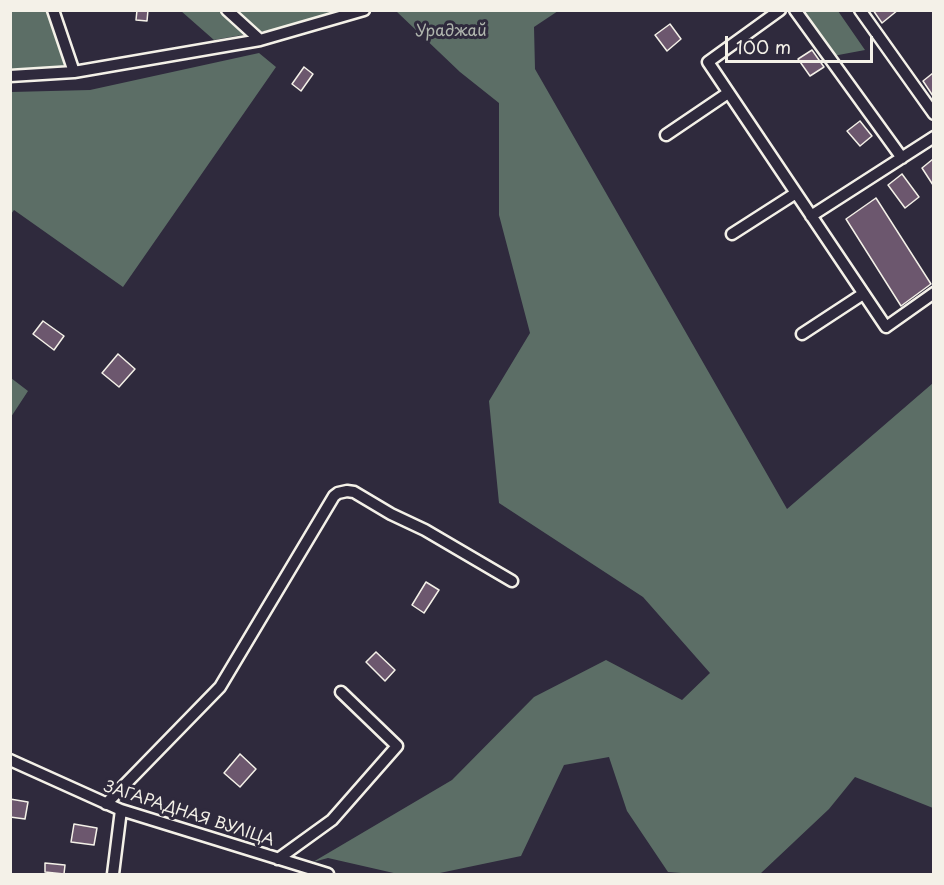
<!DOCTYPE html>
<html>
<head>
<meta charset="utf-8">
<style>
	body { margin:0 }
	#map { position:relative; width:944px; height:885px; overflow:hidden; background:#2f2a3d; font-family:"Playpen Sans",sans-serif }
	canvas { display:block }
	.frame { position:absolute; inset:0; border:12px solid #f4f1e8; pointer-events:none }
	.scale { position:absolute; left:725px; top:36px; width:148px; height:27px; box-sizing:border-box; border:3px solid #f4f1e8; border-top:0; padding-left:8px; font-size:18px; line-height:21px; white-space:nowrap; color:#f4f1e8; -webkit-text-stroke:4px #2f2a3d; paint-order:stroke }
</style>
</head>
<body>
<div id="map">
<canvas width="944" height="885"></canvas>
<div class="frame"></div>
<div class="scale">100 m</div>
</div>
<script>
const c = document.querySelector('canvas').getContext('2d');
c.lineJoin = 'round';
function fillPath(path, color) { c.fillStyle = color; c.fill(path, 'evenodd'); }
const toPath = rows => new Path2D(rows.map(r => 'M' + r).join(''));
function stroke(path, color, width, dash) { c.strokeStyle = color; c.lineWidth = width; c.lineCap = dash ? 'butt' : 'round'; c.setLineDash(dash || []); c.stroke(path); }
function write(font, color, halo, rows, align = 'center') {
  c.font = font + ' "Playpen Sans",sans-serif'; c.lineWidth = 6; c.setLineDash([]); c.textBaseline = 'middle'; c.strokeStyle = halo; c.fillStyle = color; for (const [text, x, y, turn = 0] of rows) {
    c.save(); c.translate(x, y); c.rotate((+turn || 0) * Math.PI / 180); c.textAlign = isNaN(turn) ? turn : align; if (halo) c.strokeText(text, 0, 0); c.fillText(text, 0, 0); c.restore();
  }
}
fillPath(toPath([
	[11,11,56,11,77,67,11,71],
	[181,11,370,11,366,13,214,40],
	[396,11,558,11,534,27,535,69,787,509,933,383,933,808,855,777,829,809,760,874,694,874,668,872,627,811,609,757,564,765,521,856,435,874,398,874,328,858,313,862,452,780,534,697,606,660,682,700,710,673,643,597,499,503,489,401,530,333,499,215,499,103,460,72],
	[801,11,838,11,865,50,833,56],
	[259,53,276,67,123,287,14,210,11,214,11,92,90,90],
	[11,378,28,391,11,417]
]), '#5c6e66');
const building = toPath([
	[137,10,148,10,147,21,136,20,137,10],
	[873,10,898,10,882,23,873,10],
	[670,24,681,39,667,51,655,35,670,24],
	[812,50,824,67,810,76,798,59,812,50],
	[304,67,313,74,301,91,292,84,304,67],
	[933,73,933,96,923,81,933,73],
	[860,121,872,136,860,146,847,131,860,121],
	[933,159,933,185,922,168,933,159],
	[902,174,919,197,905,208,888,185,902,174],
	[876,198,931,284,901,306,846,219,876,198],
	[43,321,64,336,54,350,33,334,43,321],
	[118,354,135,369,119,387,102,373,118,354],
	[426,582,439,590,424,613,412,605,426,582],
	[376,652,395,670,385,681,366,662,376,652],
	[240,754,256,769,240,787,224,773,240,754],
	[10,799,28,802,25,819,10,817,10,799],
	[74,824,97,828,94,845,71,842,74,824],
	[45,863,65,865,64,874,45,872,45,863]
]);
fillPath(building, '#6c576e');
stroke(building, '#f4f1e8', 1.5);
const minor = toPath([
	[53,10,74,72],
	[227,10,260,40],
	[780,10,708,62,886,327,934,293],
	[795,10,902,158],
	[860,10,934,114],
	[10,76,74,72,260,40,364,10],
	[666,135,728,93],
	[811,216,934,137],
	[732,234,796,193],
	[802,334,863,294],
	[10,760,121,810,328,874],
	[106,804,220,687,334,496,338,493,347,491,354,492,391,514,425,530,512,581],
	[278,859,332,820,397,746,341,692],
	[113,874,121,810]
]);
stroke(minor, '#f4f1e8', 15);
stroke(minor, '#2f2a3d', 10);
write('16px', '#b0b6ae', '#2f2a3d', [
	["Ураджай",451,32]
]);
write('16px', '#f4f1e8', '#2f2a3d', [
	["ЗАГАРАДНАЯ ВУЛІЦА",189,814,18]
]);
</script>
</body>
</html>
